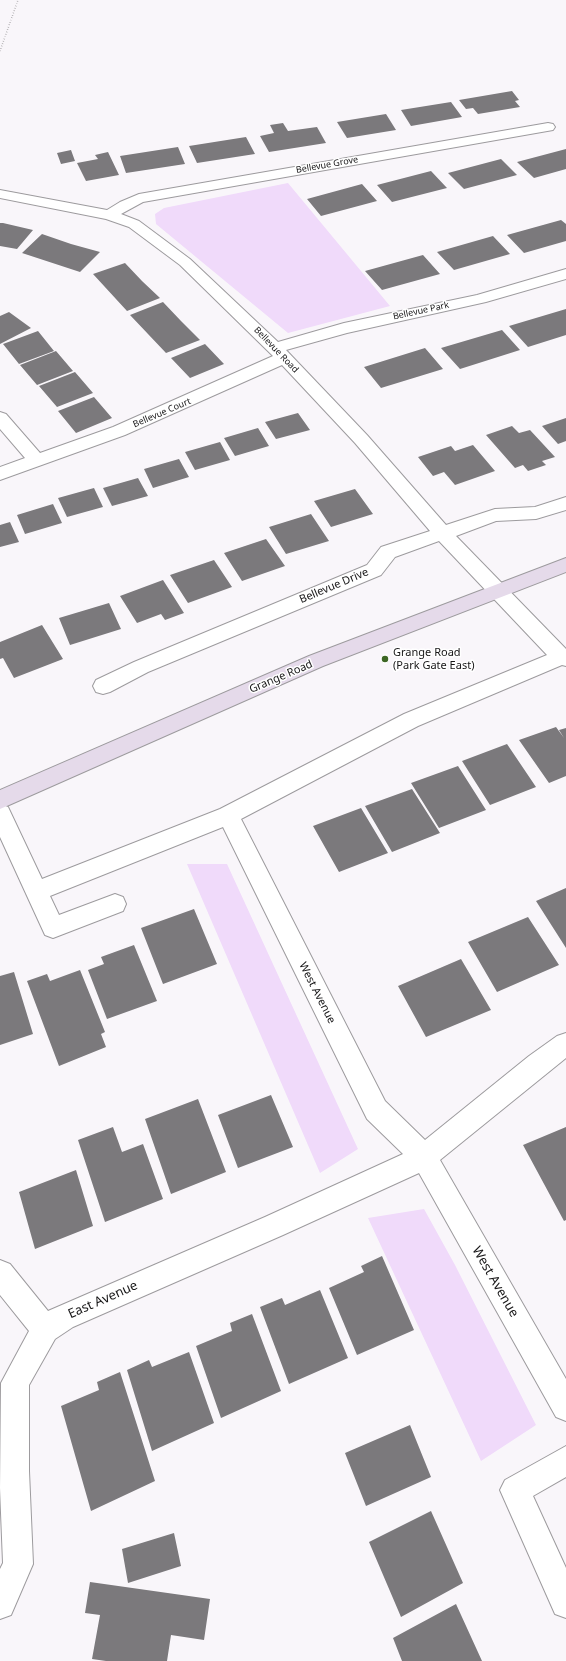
<!DOCTYPE html>
<html>
<head>
<meta charset="utf-8">
<style>
	body { margin:0 }
	canvas { display:block; background:#f9f6fa }
</style>
</head>
<body>
<canvas width="566" height="1661"></canvas>
<script>
const c = document.querySelector('canvas').getContext('2d');
c.lineJoin = 'round';
function fillPath(path, color) { c.fillStyle = color; c.fill(path, 'evenodd'); }
const toPath = rows => new Path2D(rows.map(r => 'M' + r).join(''));
function stroke(path, color, width, dash) { c.strokeStyle = color; c.lineWidth = width; c.lineCap = dash ? 'butt' : 'round'; c.setLineDash(dash || []); c.stroke(path); }
function write(font, color, halo, rows, align = 'center') {
  c.font = font + ' "Noto Sans",sans-serif'; c.lineWidth = 3; c.setLineDash([]); c.textBaseline = 'middle'; c.strokeStyle = halo; c.fillStyle = color; for (const [text, x, y, turn = 0] of rows) {
    c.save(); c.translate(x, y); c.rotate((+turn || 0) * Math.PI / 180); c.textAlign = isNaN(turn) ? turn : align; if (halo) c.strokeText(text, 0, 0); c.fillText(text, 0, 0); c.restore();
  }
}
fillPath(toPath([
	[288,183,390,306,288,333,156,224,155,214,164,208],
	[187,864,227,864,358,1149,320,1173],
	[424,1209,455,1265,536,1425,481,1461,368,1218]
]), '#f0dafa');
fillPath(toPath([
	[512,91,519,100,515,101,520,107,478,114,473,108,466,109,459,100],
	[451,102,462,117,411,126,401,110],
	[386,114,396,130,347,138,337,122],
	[283,123,288,131,317,127,326,143,269,152,260,136,274,133,270,125],
	[246,137,255,154,197,163,189,146],
	[178,147,185,164,126,173,120,156],
	[566,149,566,169,534,178,517,162],
	[71,150,75,161,61,164,57,153],
	[108,152,119,175,86,181,77,163,98,159,95,155],
	[501,159,517,175,464,189,448,173],
	[431,171,447,188,392,202,377,185],
	[362,184,377,201,321,216,307,199],
	[561,220,566,224,566,241,524,253,507,235],
	[0,223,3,223,33,230,17,249,0,246],
	[42,234,71,244,100,252,80,272,22,253],
	[493,236,510,254,454,270,437,252],
	[423,255,440,274,382,290,365,271],
	[125,263,142,281,160,298,127,311,93,274],
	[163,302,181,321,200,340,166,353,130,315],
	[566,309,566,335,528,347,509,326],
	[9,312,31,328,0,344,0,316],
	[502,330,520,350,460,369,441,348],
	[38,331,54,351,19,364,3,344],
	[205,344,224,364,190,378,171,358],
	[425,348,443,369,381,388,364,367],
	[56,351,73,371,37,385,20,365],
	[75,372,93,393,57,407,39,386],
	[94,397,112,418,76,433,58,411],
	[298,413,310,430,276,439,265,422],
	[566,418,566,441,558,444,542,426],
	[512,426,519,433,530,430,555,457,542,461,546,465,528,471,523,465,515,468,486,435],
	[258,428,269,446,235,456,224,438],
	[220,442,230,460,195,470,185,452],
	[473,445,495,471,455,485,444,472,433,476,418,457,451,446,455,451],
	[179,459,189,477,153,488,144,469],
	[138,478,148,496,112,506,103,488],
	[94,488,103,507,67,517,58,498],
	[355,489,373,514,331,527,314,501],
	[53,504,62,523,25,534,17,515],
	[311,514,329,541,286,554,269,527],
	[10,522,19,542,0,547,0,525],
	[266,539,285,566,242,581,224,553],
	[214,560,232,587,188,603,170,575],
	[163,580,184,613,165,620,161,614,137,623,120,596],
	[109,603,121,629,70,645,59,618],
	[42,625,63,659,14,678,3,658,0,659,0,642],
	[556,727,564,738,559,730,566,728,566,776,549,783,519,740],
	[507,744,536,787,490,805,462,761],
	[458,766,486,810,439,828,411,783],
	[412,789,440,833,392,852,365,806],
	[361,808,388,853,339,872,313,826],
	[566,888,566,948,536,901],
	[194,909,217,964,163,984,141,928],
	[528,917,559,965,497,992,468,942],
	[134,945,157,1001,107,1019,88,970,104,964,101,957],
	[461,959,491,1010,426,1037,398,986],
	[80,970,105,1032,101,1034,106,1047,59,1066,27,981,47,974,50,981],
	[14,972,33,1034,0,1045,0,976],
	[271,1095,293,1147,238,1168,218,1115],
	[198,1099,226,1172,171,1194,145,1119],
	[113,1127,122,1152,143,1144,163,1199,105,1222,78,1140],
	[566,1127,566,1220,564,1221,523,1145],
	[76,1170,93,1226,35,1249,19,1192],
	[382,1256,414,1330,357,1355,329,1288,364,1272,361,1266],
	[320,1290,348,1358,289,1384,260,1307,282,1298,285,1305],
	[252,1314,281,1391,221,1418,196,1346,232,1331,230,1323],
	[189,1352,214,1423,152,1451,127,1370,149,1360,152,1367],
	[120,1372,155,1481,91,1511,61,1406,99,1390,97,1382],
	[410,1425,431,1477,366,1506,345,1453],
	[431,1511,463,1583,401,1617,369,1542],
	[174,1533,181,1566,128,1583,122,1549],
	[90,1582,210,1599,204,1640,171,1635,167,1661,106,1661,92,1659,100,1615,85,1613],
	[456,1604,482,1661,402,1661,393,1638]
]), '#7b797c');
const street = toPath([
	[548,123,553,124,555,127,553,130,143,202,121,214,139,221,190,259,278,342,344,323,477,295,566,269,566,279,486,302,347,333,286,350,367,435,446,525,495,509,535,507,566,497,566,510,536,519,496,521,456,536,566,649,566,666,562,665,418,726,241,819,385,1101,425,1140,529,1056,557,1036,566,1033,566,1058,440,1160,566,1379,566,1421,556,1417,419,1173,283,1235,73,1327,55,1339,29,1385,29,1471,33,1564,11,1615,0,1619,0,1569,3,1563,0,1488,1,1383,29,1331,0,1295,0,1260,10,1264,48,1311,265,1217,403,1154,367,1119,223,827,50,896,59,915,115,894,123,897,126,904,123,911,53,938,45,935,0,837,0,804,8,807,42,879,220,809,404,714,547,655,439,541,395,557,381,575,148,672,110,692,103,694,96,692,93,686,96,680,134,662,367,565,381,547,430,531,355,443,282,365,125,435,0,480,0,467,25,458,0,429,0,412,6,414,40,453,113,427,273,356,180,265,129,227,106,219,0,198,0,190,107,210,120,202,139,194,548,123],
	[566,1446,566,1477,533,1496,566,1568,566,1618,555,1614,500,1490,505,1480,566,1446]
]);
const secondary = toPath([
	[566,558,566,572,323,666,0,809,0,790,309,656,566,558]
]);
stroke(street, '#9d9b9e', 2);
stroke(secondary, '#9d9b9e', 2);
stroke(toPath([
	[0,51,18,0]
]), '#8c8a8c', 1.5, [0.5, 2]);
fillPath(street, '#fff');
fillPath(secondary, '#e5daea');
for (const [x, y, r, color] of [
	[385,659,4,"#3c6623"]
]) { const dot = new Path2D(); dot.arc(x, y, r, 0, 2 * Math.PI); c.fillStyle = color; c.fill(dot); stroke(dot, '#fff', 1.5); }
write('9px', '#161516', '#fff', [
	["Bellevue Grove",327,165,-10],
	["Bellevue Park",421,311,-12],
	["Bellevue Road",276,350,46],
	["Bellevue Court",162,413,-23]
]);
write('11px', '#161516', '#fff', [
	["Bellevue Drive",334,586,-23],
	["Grange Road",281,677,-23],
	["West Avenue",317,993,63]
]);
write('11px', '#161516', '#fff', [
	["Grange Road",393,653],
	["(Park Gate East)",393,666]
], 'left');
write('13px', '#161516', '#fff', [
	["West Avenue",495,1282,60],
	["East Avenue",103,1300,-24]
]);
</script>
</body>
</html>
